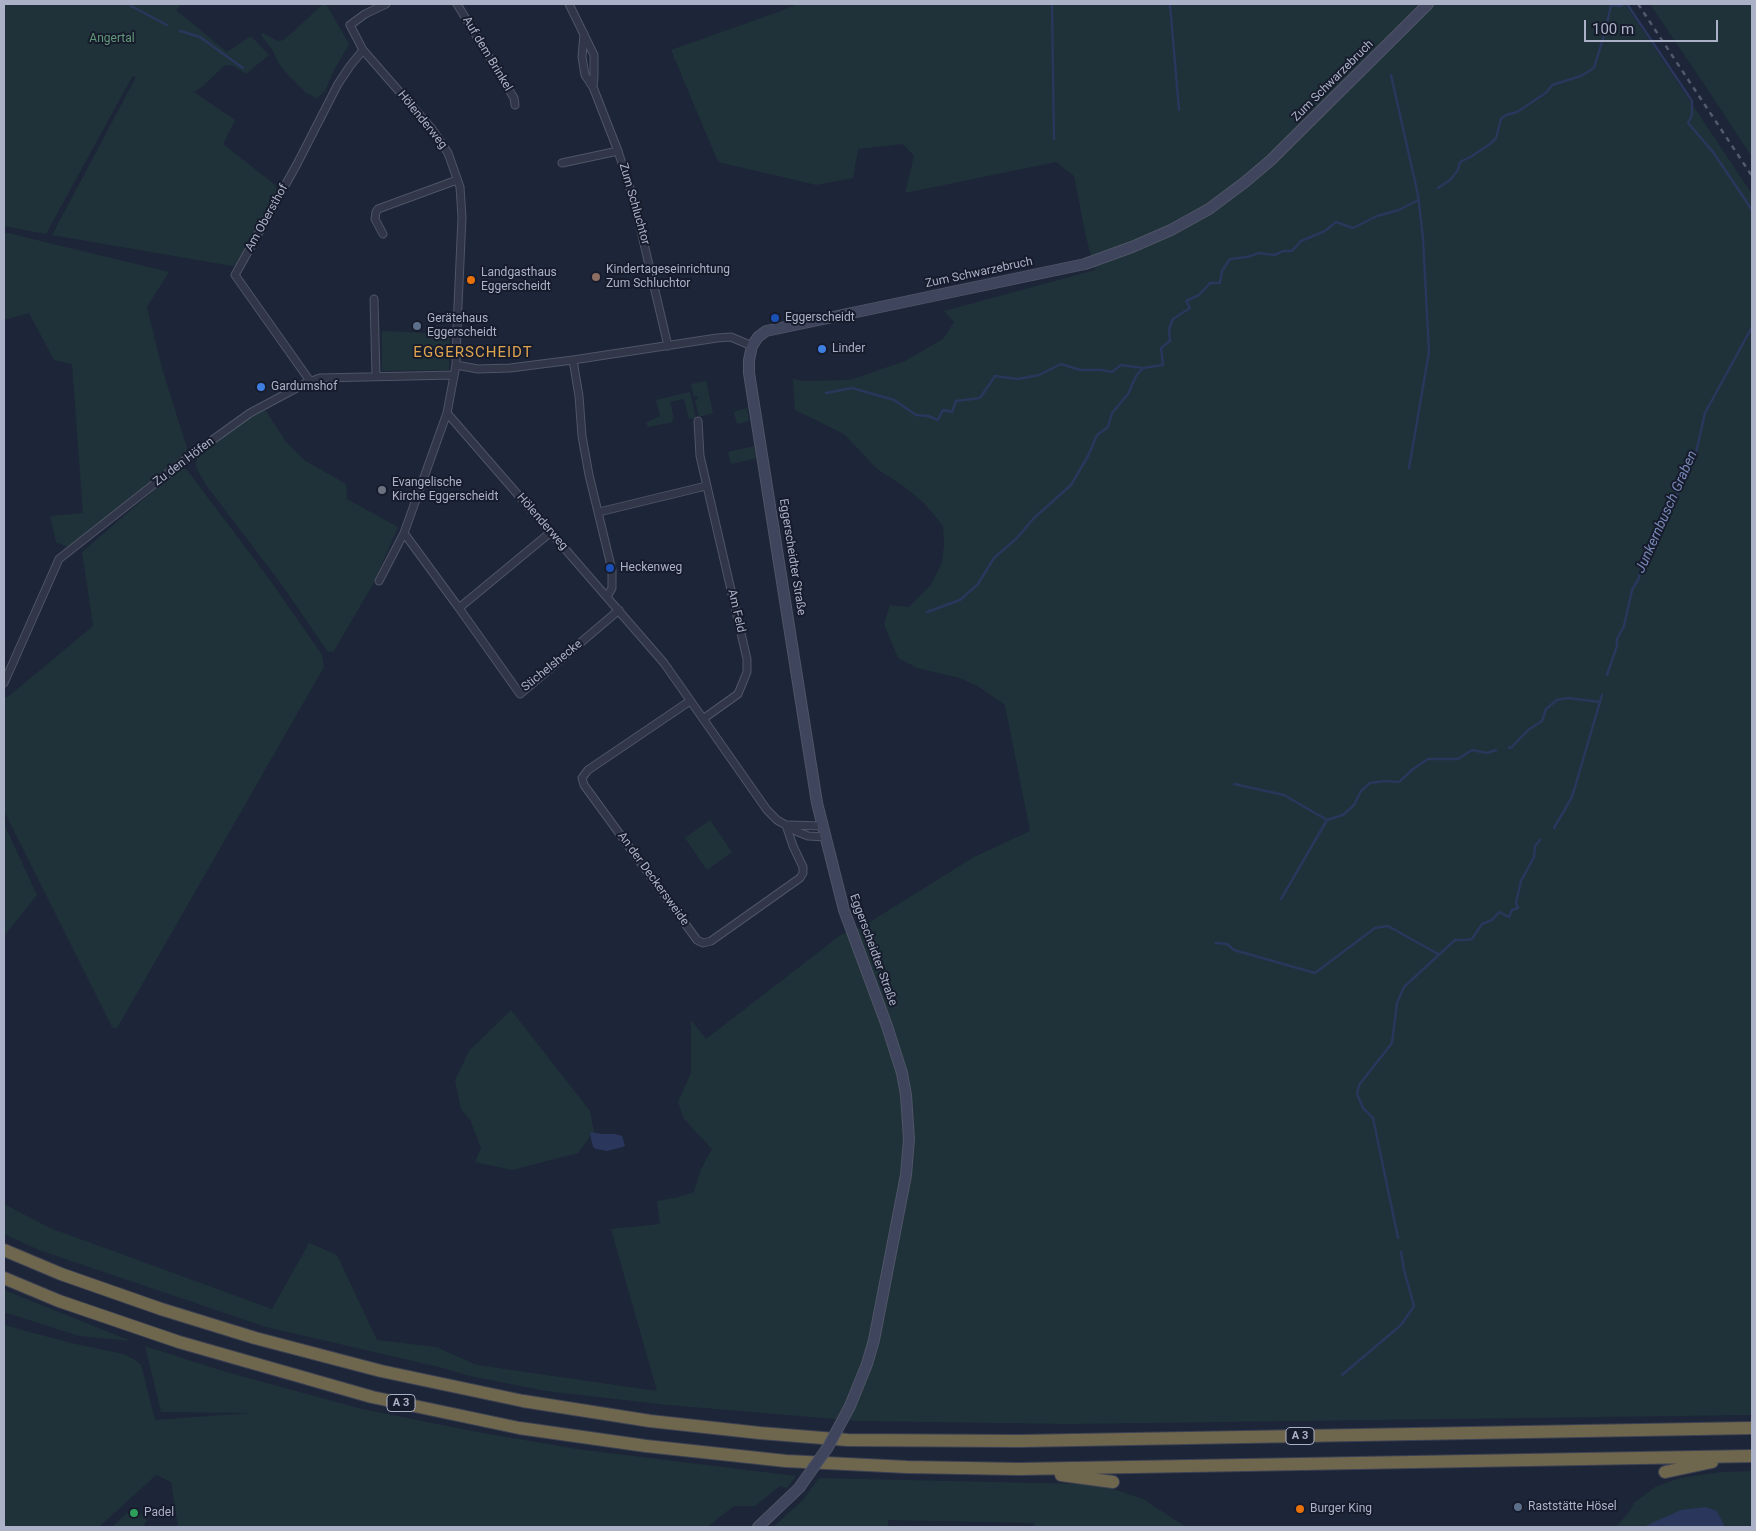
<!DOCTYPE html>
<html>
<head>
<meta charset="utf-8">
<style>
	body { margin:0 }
	#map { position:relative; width:1756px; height:1531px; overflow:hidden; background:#1d2538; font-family:Roboto,sans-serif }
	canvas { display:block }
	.frame { position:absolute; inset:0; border:5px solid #abb1c6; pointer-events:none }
	.scale { position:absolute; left:1584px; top:20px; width:134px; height:22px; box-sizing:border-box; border:2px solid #abb1c6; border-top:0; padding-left:6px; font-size:15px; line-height:18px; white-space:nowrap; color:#abb1c6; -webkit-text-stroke:4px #171c2d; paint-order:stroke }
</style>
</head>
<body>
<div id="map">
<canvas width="1756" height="1531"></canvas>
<div class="frame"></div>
<div class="scale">100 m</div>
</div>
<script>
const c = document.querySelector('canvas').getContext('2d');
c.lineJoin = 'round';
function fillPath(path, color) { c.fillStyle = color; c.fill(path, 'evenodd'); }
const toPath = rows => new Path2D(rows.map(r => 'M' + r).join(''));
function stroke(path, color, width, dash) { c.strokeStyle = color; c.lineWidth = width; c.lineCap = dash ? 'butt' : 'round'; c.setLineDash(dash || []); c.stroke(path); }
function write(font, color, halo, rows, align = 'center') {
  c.font = font + ' Roboto,sans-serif'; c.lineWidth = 4; c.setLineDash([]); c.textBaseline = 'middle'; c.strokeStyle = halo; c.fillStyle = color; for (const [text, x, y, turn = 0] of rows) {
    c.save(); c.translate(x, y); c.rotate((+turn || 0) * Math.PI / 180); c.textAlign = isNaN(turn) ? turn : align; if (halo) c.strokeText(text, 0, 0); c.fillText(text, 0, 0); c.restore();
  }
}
fillPath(toPath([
	[4,4,182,4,176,10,227,52,251,36,269,55,246,74,234,66,225,65,203,86,194,92,235,120,223,144,274,184,278,190,238,263,232,266,52,235,136,77,133,76,132,77,46,234,4,226],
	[323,4,326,4,349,44,334,70,325,91,317,98,306,93,288,75,279,64,272,49,261,35,263,33,278,41,284,40],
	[798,4,1625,4,1752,194,1752,1415,1070,1424,859,1421,668,1405,546,1391,470,1376,443,1368,266,1327,39,1250,4,1234,4,1204,50,1228,272,1309,309,1243,337,1255,377,1340,436,1347,477,1365,657,1391,611,1229,660,1224,657,1201,675,1198,694,1192,701,1169,712,1149,684,1119,678,1102,691,1073,691,1020,706,1039,842,934,860,928,974,857,1030,831,1005,705,979,687,960,678,917,668,898,658,884,624,890,605,909,607,931,585,942,562,944,544,943,526,925,504,902,485,877,469,844,434,795,410,793,379,804,381,850,380,905,361,943,339,954,322,944,311,1095,270,1086,237,1074,176,1056,162,905,193,914,156,903,144,858,149,853,178,816,185,718,162,671,50,781,11],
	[1650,4,1752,4,1752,157,1708,90],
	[4,232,169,272,147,307,161,365,188,451,69,548,56,542,50,516,83,513,72,364,54,360,29,313,4,320],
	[382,331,450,334,449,370,382,371],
	[706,381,713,413,699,417,695,400,698,399,697,396,694,397,691,384],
	[690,392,696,418,689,419,684,399,670,402,674,418,672,419,673,422,648,427,646,423,660,416,656,400],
	[264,408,287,443,304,460,346,484,347,499,398,527,373,584,334,651,328,652,282,585,206,485,196,467,197,457,252,415],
	[747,408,749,421,737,424,734,412],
	[754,446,756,458,731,464,728,452],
	[181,467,187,470,270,580,322,655,324,667,117,1028,112,1027,4,811,4,698,9,696,93,626,82,552],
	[710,820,732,852,707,870,685,838],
	[4,824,37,895,4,936],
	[511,1010,590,1111,594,1131,578,1153,512,1170,475,1162,481,1148,470,1120,461,1109,455,1080,469,1051],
	[4,1290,131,1341,79,1336,4,1312],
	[4,1325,67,1342,123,1354,134,1359,141,1365,155,1420,250,1413,161,1412,145,1346,223,1371,362,1409,477,1432,577,1449,796,1476,787,1488,780,1486,755,1506,734,1506,707,1527,178,1527,171,1482,156,1475,99,1527,4,1527],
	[1752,1471,1752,1527,1616,1527,1630,1511,1634,1503,1655,1487,1680,1478,1721,1472],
	[819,1478,1083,1484,1110,1488,1143,1499,1186,1527,1034,1527,1034,1523,888,1520,888,1527,773,1527,803,1500],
	[135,1506,147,1521,144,1524,146,1527,112,1527]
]), '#1f3239');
fillPath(toPath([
	[591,1132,601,1134,615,1134,622,1136,625,1145,623,1147,607,1151,596,1149,593,1147,590,1134],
	[1706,1507,1717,1511,1724,1525,1723,1527,1646,1527,1647,1525,1681,1510]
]), '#2a365b');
stroke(toPath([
	[130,4,131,6,167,25],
	[1052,4,1054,139],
	[1170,4,1179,110],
	[1627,4,1692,101,1692,115,1688,123,1713,152,1752,210],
	[1611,5,1621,6,1623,4],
	[180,31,200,37,243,68],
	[1391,75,1418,195,1423,238,1429,352,1409,468],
	[1438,188,1450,180,1458,170,1460,162,1472,156,1490,144,1496,138,1501,119,1506,115,1517,112,1547,92,1552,85,1581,76,1594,68,1605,32,1611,5],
	[826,393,852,388,894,400,916,415,928,416,938,420,943,410,952,412,956,401,980,398,995,376,1018,379,1039,375,1061,364,1080,370,1101,370,1112,372,1121,365,1143,368,1163,365,1161,348,1170,341,1169,329,1173,319,1190,308,1186,301,1199,295,1210,283,1220,283,1222,271,1230,259,1247,257,1259,253,1274,255,1283,251,1292,251,1301,241,1325,231,1336,222,1353,228,1377,216,1399,210,1418,200],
	[927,612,960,600,978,584,994,558,1017,538,1033,519,1071,485,1088,456,1097,435,1108,427,1112,413,1128,394,1136,376,1143,368],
	[1607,675,1617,646,1617,639,1624,626,1632,590,1639,578,1641,568,1695,457,1705,413,1752,327],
	[1509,748,1512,747,1528,730,1542,721,1546,709,1557,700,1568,698,1600,702],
	[1234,784,1284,795,1327,820],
	[1554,828,1572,797,1602,695],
	[1281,899,1327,820,1343,815,1354,805,1361,791,1370,783,1385,781,1399,782,1413,769,1428,759,1458,759,1472,750,1487,753,1496,750],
	[1216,943,1227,944,1234,950,1315,973,1375,928,1388,926,1438,954],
	[1398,1238,1373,1118,1363,1108,1357,1094,1359,1085,1392,1043,1397,1003,1404,987,1455,940,1467,940,1472,939,1482,924,1492,920,1499,912,1509,917,1512,910,1518,908,1516,903,1521,881,1534,857,1535,846,1540,840],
	[1342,1375,1401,1325,1414,1306,1404,1270,1401,1252]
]), '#2a365b', 2.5);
const street = toPath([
	[457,4,514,98,515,105],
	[569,4,594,55,594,76,593,87],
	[584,34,582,57,585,75,593,87,618,151,634,201,668,346],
	[562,163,618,151],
	[383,234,375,219,376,212,378,209,457,180],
	[374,299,376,376],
	[573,360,579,396,582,436,589,475,612,570,612,588,607,597],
	[456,365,478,369,510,368,573,360,717,338,731,337,752,346],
	[310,381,235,275,297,164,338,84,350,66,363,50],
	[447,413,664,663,767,810,777,820,798,832,808,836,825,837],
	[698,421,700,456,747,659,747,672,738,694,703,719],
	[599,512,706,486],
	[404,533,459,608,551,532],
	[379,581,404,533,447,413,456,365,457,328,462,217,460,187,448,153,432,129,363,50,350,25,365,14,386,4],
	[459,608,520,694,619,610],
	[4,683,59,559,186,459,250,413,306,383,320,378,454,375],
	[690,701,588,770,582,778,584,785,697,940,703,943,711,941,800,878,803,873,803,867,793,846,786,825],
	[789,825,823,826]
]);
const secondary = toPath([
	[850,1406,867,1364,874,1340,906,1175,909,1139,906,1095,902,1073,887,1026,844,910,817,803,749,373,749,360,752,346,758,337,766,331,1085,264,1132,247,1171,230,1209,209,1245,182,1271,160,1428,4],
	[758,1527,799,1488]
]);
const highway = toPath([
	[4,1250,61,1274,161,1309,255,1338,381,1371,523,1401,650,1421,760,1433,848,1440,1019,1441,1752,1428],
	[4,1278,59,1301,179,1342,372,1397,519,1428,646,1446,786,1461,907,1467,1019,1469,1752,1456],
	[1665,1472,1712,1462],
	[1061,1475,1113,1482]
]);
stroke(street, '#4f5467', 9);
stroke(secondary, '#4f5467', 12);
stroke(highway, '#3c4153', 14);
stroke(street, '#313748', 7);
stroke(secondary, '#3f455c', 10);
stroke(highway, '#6f674d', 12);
stroke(toPath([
	[1638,4,1752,176]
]), '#525a70', 2.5, [5, 5]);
const secondaryBridge = toPath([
	[799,1488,828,1447,850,1406]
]);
stroke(secondaryBridge, '#4f5467', 12, []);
stroke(secondaryBridge, '#3f455c', 10);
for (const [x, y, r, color] of [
	[596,277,5,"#8d6e63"],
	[471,280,5,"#e8710a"],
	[775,318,5,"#1a4fb4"],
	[417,326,5,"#5c6f8a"],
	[822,349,5,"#3f7fe0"],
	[261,387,5,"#3f7fe0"],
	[382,490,5,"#6b7280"],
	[610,568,5,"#1a4fb4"],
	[1518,1507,5,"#5c6f8a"],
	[1300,1509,5,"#e8710a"],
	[134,1513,5,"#2e9e5b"]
]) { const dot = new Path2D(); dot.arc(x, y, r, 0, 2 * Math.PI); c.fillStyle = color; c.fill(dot); stroke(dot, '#171c2d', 2); }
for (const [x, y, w] of [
	[401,1403,28],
	[1300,1436,28]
]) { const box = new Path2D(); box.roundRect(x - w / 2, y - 8.5, w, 17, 4); c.fillStyle = '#171c2d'; c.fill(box); stroke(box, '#abb1c6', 1); }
write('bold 11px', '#abb1c6', null, [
	["A 3",401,1403],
	["A 3",1300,1436]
]);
write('12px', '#619876', '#171c2d', [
	["Angertal",112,39]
]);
write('12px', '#abb1c6', '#171c2d', [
	["Auf dem Brinkel",487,54,59],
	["Zum Schwarzebruch",1333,81,-45],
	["Hölenderweg",422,120,51],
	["Zum Schluchtor",634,204,74],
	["Am Obersthof",267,218,-61],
	["Zum Schwarzebruch",979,273,-12],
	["Zu den Höfen",184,462,-37],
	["Hölenderweg",542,522,49],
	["Eggerscheidter Straße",792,557,81],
	["Am Feld",736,611,77],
	["Stichelshecke",552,666,-39],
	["An der Deckersweide",653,879,54],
	["Eggerscheidter Straße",873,950,70]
]);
write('12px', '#abb1c6', '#171c2d', [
	["Kindertageseinrichtung",606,270],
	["Zum Schluchtor",606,284],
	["Landgasthaus",481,273],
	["Eggerscheidt",481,287],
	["Eggerscheidt",785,318],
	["Gerätehaus",427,319],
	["Eggerscheidt",427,333],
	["Linder",832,349],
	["Gardumshof",271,387],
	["Evangelische",392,483],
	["Kirche Eggerscheidt",392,497],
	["Heckenweg",620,568],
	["Raststätte Hösel",1528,1507],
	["Burger King",1310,1509],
	["Padel",144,1513]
], 'left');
write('italic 14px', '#7888b6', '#171c2d', [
	["Junkernbusch Graben",1667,512,-66]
]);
c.letterSpacing = '1px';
write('15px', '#dda34f', '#171c2d', [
	["EGGERSCHEIDT",473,353]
]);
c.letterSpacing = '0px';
</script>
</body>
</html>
